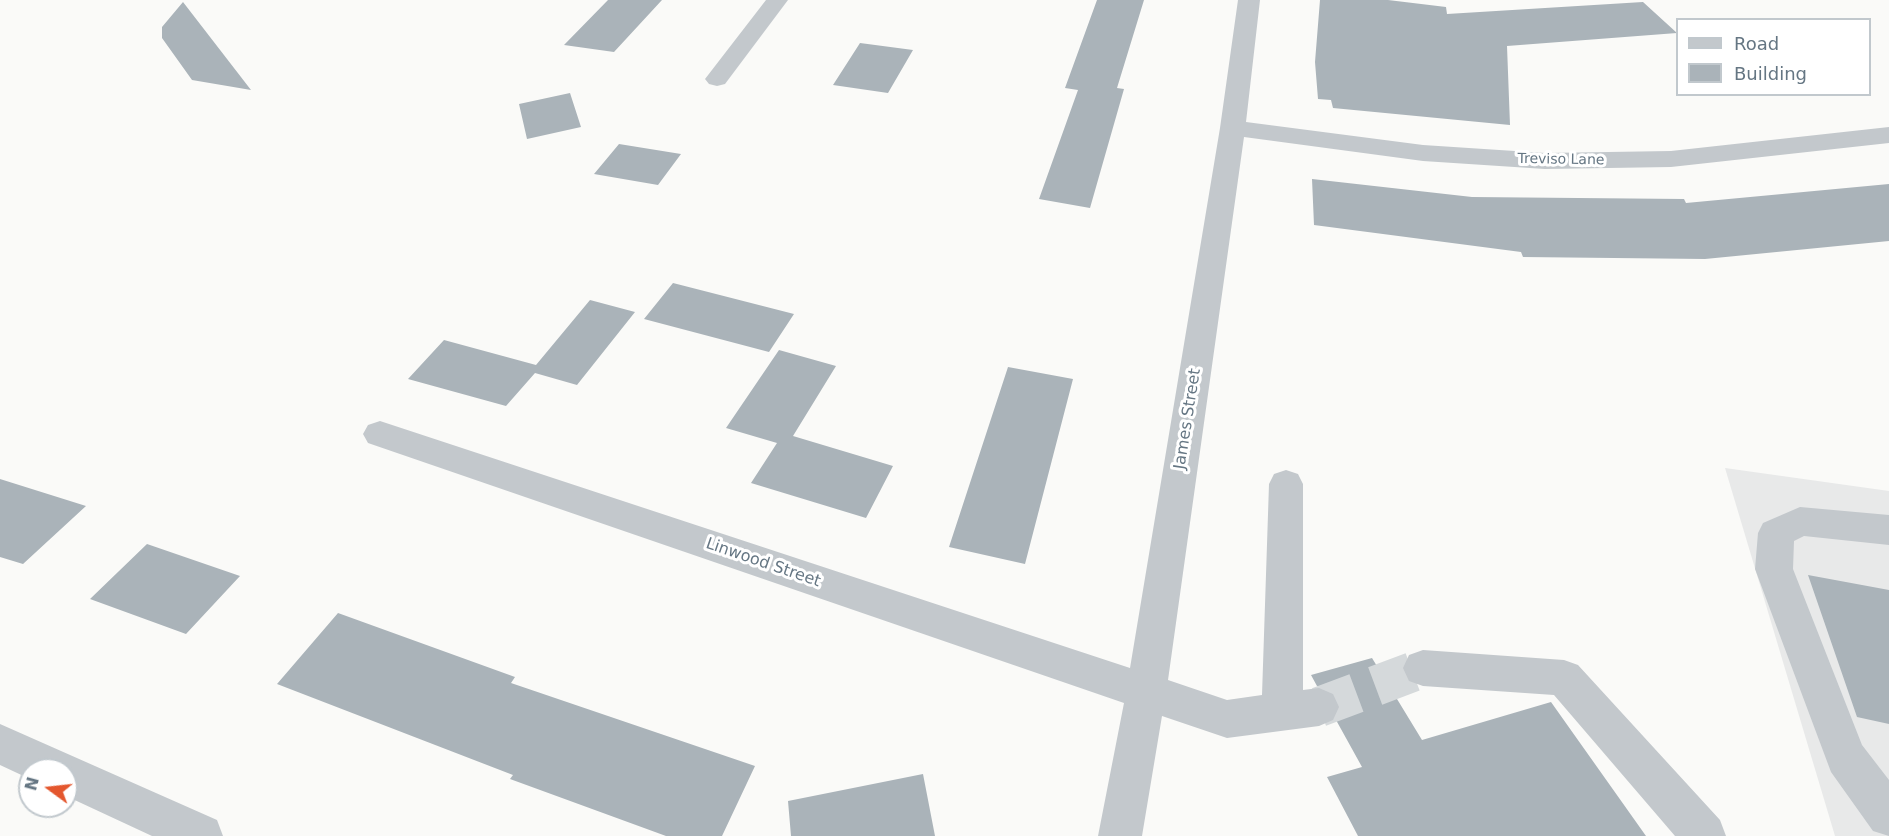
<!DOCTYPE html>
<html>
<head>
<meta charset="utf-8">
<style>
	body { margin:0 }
	#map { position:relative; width:1889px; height:836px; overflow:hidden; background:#fafaf8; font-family:"DejaVu Sans",sans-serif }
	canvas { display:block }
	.legend { position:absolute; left:1676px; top:18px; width:195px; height:78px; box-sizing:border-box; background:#fff; border:2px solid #c1c8cd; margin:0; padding:8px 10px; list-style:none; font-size:18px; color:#657683 }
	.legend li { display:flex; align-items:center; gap:12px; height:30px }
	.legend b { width:30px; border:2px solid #c1c8cd }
	.north { position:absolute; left:18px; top:758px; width:60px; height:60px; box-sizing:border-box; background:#fff; border:2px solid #c1c8cd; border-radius:50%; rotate:285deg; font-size:16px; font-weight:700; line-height:24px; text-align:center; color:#657683 }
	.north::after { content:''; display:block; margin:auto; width:21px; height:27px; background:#e4572e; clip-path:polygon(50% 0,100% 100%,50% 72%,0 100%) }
</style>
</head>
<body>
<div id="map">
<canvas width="1889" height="836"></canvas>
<ul class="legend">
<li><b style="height:8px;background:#c3c8cc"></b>Road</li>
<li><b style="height:16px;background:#aab3b9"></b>Building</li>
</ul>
<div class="north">N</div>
</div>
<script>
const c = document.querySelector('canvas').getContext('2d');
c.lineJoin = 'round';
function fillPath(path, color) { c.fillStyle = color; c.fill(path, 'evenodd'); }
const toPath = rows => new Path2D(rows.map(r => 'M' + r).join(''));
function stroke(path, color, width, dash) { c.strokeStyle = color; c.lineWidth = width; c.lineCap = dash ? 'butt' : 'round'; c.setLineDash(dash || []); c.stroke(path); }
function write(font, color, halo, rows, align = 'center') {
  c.font = font + ' "DejaVu Sans",sans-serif'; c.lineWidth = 6; c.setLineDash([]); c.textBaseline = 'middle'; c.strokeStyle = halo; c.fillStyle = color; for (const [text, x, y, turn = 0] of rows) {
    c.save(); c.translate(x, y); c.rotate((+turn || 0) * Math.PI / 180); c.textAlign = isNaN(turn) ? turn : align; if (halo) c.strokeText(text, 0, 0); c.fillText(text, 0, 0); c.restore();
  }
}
fillPath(toPath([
	[1725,468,1889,491,1889,836,1835,836]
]), '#e8e9e9');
fillPath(toPath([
	[608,0,662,0,614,52,564,45],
	[1097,0,1144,0,1117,88,1124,89,1090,208,1039,199,1078,90,1065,88],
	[1320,0,1388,0,1446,7,1447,14,1643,2,1677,33,1507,46,1510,125,1333,108,1331,100,1318,99,1315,62],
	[183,2,251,90,192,80,162,38,162,27],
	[860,43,913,50,888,93,833,85],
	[570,93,581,127,527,139,519,104],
	[619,144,681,154,658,185,594,174],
	[1312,179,1472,197,1684,199,1686,203,1889,184,1889,241,1705,259,1523,257,1521,252,1314,225],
	[673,283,794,314,769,352,644,319],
	[590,300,635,312,577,385,535,373,506,406,408,379,444,340,536,365],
	[779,350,836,366,793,436,893,466,866,518,751,483,777,443,726,428],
	[1008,367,1073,379,1025,564,949,547],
	[0,479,86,506,23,564,0,557],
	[147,544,240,576,186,634,90,599],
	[1808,575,1889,590,1889,724,1857,717],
	[338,613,515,677,511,683,755,766,722,836,666,836,510,779,513,775,277,684],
	[1372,658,1422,740,1551,702,1646,836,1358,836,1327,777,1362,767,1336,720,1341,706,1335,693,1317,686,1311,675],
	[923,774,935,836,791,836,788,801]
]), '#aab3b9');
stroke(toPath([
	[1319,707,1423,668]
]), '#d5d9db', 40, [40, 20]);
fillPath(toPath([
	[766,0,788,0,725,84,717,86,709,84,705,79,766,0],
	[1238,0,1260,0,1246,122,1423,145,1545,153,1671,151,1889,127,1889,143,1671,167,1545,169,1423,161,1244,137,1168,680,1227,700,1262,695,1269,484,1274,474,1286,470,1298,474,1303,484,1303,690,1319,688,1333,694,1339,707,1333,720,1319,726,1227,738,1162,716,1142,836,1098,836,1124,703,368,443,363,434,368,425,380,421,1130,668,1220,128,1238,0],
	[1800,507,1889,515,1889,545,1804,536,1794,541,1793,569,1862,745,1889,780,1889,836,1873,831,1831,772,1755,569,1758,533,1763,523,1800,507],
	[1423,650,1564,660,1578,665,1720,820,1726,836,1675,836,1554,695,1423,686,1409,681,1403,668,1409,655,1423,650],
	[0,724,217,820,223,836,152,836,66,796,66,770,30,770,30,779,0,765,0,724]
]), '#c3c8cc');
write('14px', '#657683', '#fff', [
	["Treviso Lane",1561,160,1]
]);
write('16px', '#657683', '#fff', [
	["James Street",1188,419,-81],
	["Linwood Street",763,563,19]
]);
</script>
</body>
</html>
